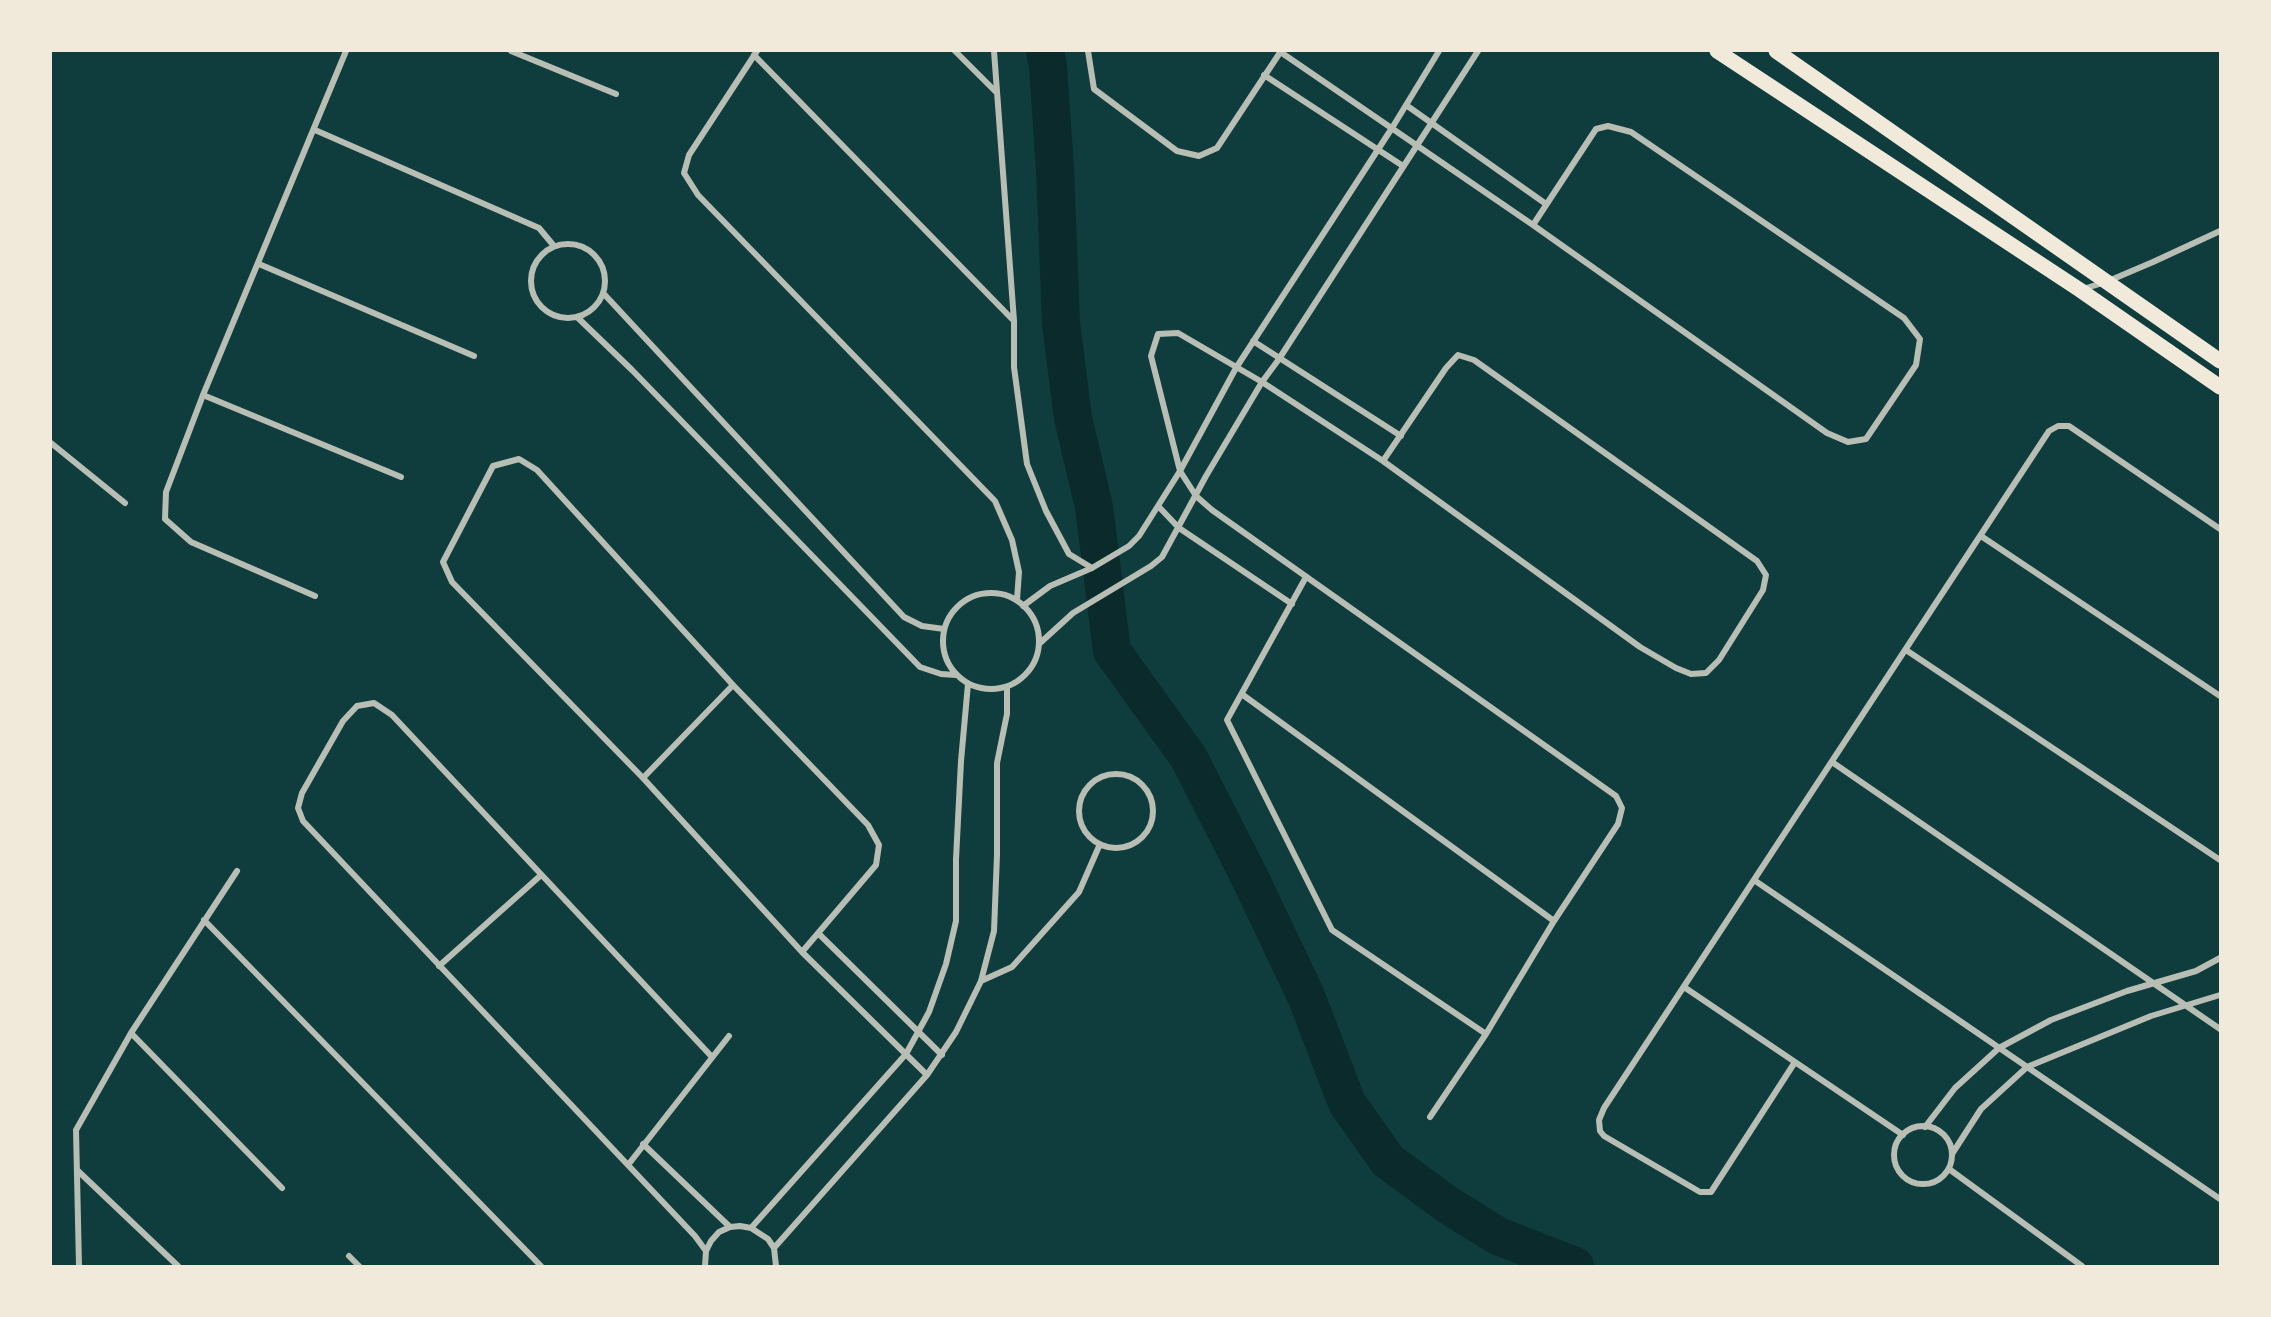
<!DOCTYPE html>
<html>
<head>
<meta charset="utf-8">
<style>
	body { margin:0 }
	#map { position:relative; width:2271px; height:1317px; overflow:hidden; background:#0f3d3e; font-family:"Playfair Display",serif }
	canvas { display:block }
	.frame { position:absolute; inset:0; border:52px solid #f1e9da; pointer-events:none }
</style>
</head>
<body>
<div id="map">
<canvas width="2271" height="1317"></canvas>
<div class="frame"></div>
</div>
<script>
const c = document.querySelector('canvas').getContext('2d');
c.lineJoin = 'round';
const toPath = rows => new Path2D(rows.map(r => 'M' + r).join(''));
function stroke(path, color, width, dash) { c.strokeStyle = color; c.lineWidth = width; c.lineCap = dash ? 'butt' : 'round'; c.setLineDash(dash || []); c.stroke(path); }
stroke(toPath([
	[1045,51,1048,66,1055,169,1061,323,1073,418,1094,507,1112,651,1189,758,1250,878,1306,996,1347,1103,1388,1161,1448,1205,1498,1236,1575,1266]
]), '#0a2a2b', 38);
stroke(toPath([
	[511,51,616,94],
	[757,51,689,155,684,173,698,195,995,501,1012,540,1019,572,1017,600],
	[955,51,997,93],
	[994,51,1014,321,1014,367,1027,464,1046,511,1069,554,1092,568],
	[1088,51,1094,89,1177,151,1199,156,1217,148,1281,51],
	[1279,51,1533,225,1827,433,1848,442,1866,439,1916,365,1920,339,1904,318,1631,132,1608,126,1596,129,1533,225],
	[754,55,1013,320],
	[1264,75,1403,166],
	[1406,105,1546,204],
	[315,130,539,228,554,246],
	'531 281a37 37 0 1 1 74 0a37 37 0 1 1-74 0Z',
	[259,264,474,356],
	[2083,289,2106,282,2153,262,2220,231],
	[604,294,904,617,922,626,944,629],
	[577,317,632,370,920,667,941,674,956,675],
	[1253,341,1401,436],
	[203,395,401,477],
	[51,443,125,503],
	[1383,461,1446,368,1458,355,1474,360,1757,561,1766,575,1763,590,1719,660,1706,673,1691,674,1676,668,1640,647,1383,461,1262,382,1178,333,1158,334,1151,356,1180,471,1196,496,1212,510,1616,796,1622,808,1618,824,1554,921,1486,1034,1430,1117],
	[1159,507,1179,528,1292,604],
	[1981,536,2220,696],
	[1306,577,1227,720,1332,930,1486,1034],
	'943 641a48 48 0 1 1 96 0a48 48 0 1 1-96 0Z',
	[315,596,191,542,165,519,166,492,203,395,346,51],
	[1023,606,1050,586,1092,568,1129,546,1139,536,1180,471,1236,368,1392,128,1439,51],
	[1039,644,1073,613,1151,566,1162,557,1206,476,1262,382,1279,359,1478,51],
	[1906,650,2220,860],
	[1243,695,1554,921],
	[1832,762,2220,1029],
	'1079 811a37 37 0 1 1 74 0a37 37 0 1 1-74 0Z',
	[643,778,733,685],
	[1754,880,2220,1199],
	[204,920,541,1266],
	[819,934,942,1055],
	[802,952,876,865,879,845,868,825,733,685,537,470,519,459,493,466,443,562,452,582,643,778,802,952,927,1075],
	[439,966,540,876],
	[981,981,1012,967,1079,892,1100,844],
	[1684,987,1903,1135],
	[131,1033,282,1188],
	[1795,1062,1711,1192,1700,1192,1604,1136,1600,1131,1599,1120,1604,1108,2049,431,2058,426,2069,426,2220,529],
	'1894 1155a29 29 0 1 1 58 0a29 29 0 1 1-58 0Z',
	[1925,1127,1955,1088,1999,1048,2051,1020,2127,991,2196,971,2220,958],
	[643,1144,730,1227],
	[1952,1154,1981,1109,2027,1067,2151,1016,2220,995],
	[628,1165,729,1036],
	[1949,1169,2082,1266],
	[77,1170,178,1266],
	[751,1228,906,1054,929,1012,946,964,956,921,956,859,961,761,968,684],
	[774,1248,927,1075,956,1032,981,981,994,931,997,855,997,763,1007,714,1007,687],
	[706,1251,695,1236,303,821,298,808,302,793,343,721,357,706,374,703,392,715,712,1057],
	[349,1256,359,1266],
	[79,1266,76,1130,131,1033,237,871],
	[705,1266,706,1251,711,1241,719,1232,730,1227,740,1226,751,1228,768,1239,774,1248,776,1266]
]), '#b8beb3', 6);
stroke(toPath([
	[1717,51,2080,290,2220,387],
	[1776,51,2220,361]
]), '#f1e9da', 15);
</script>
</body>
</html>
